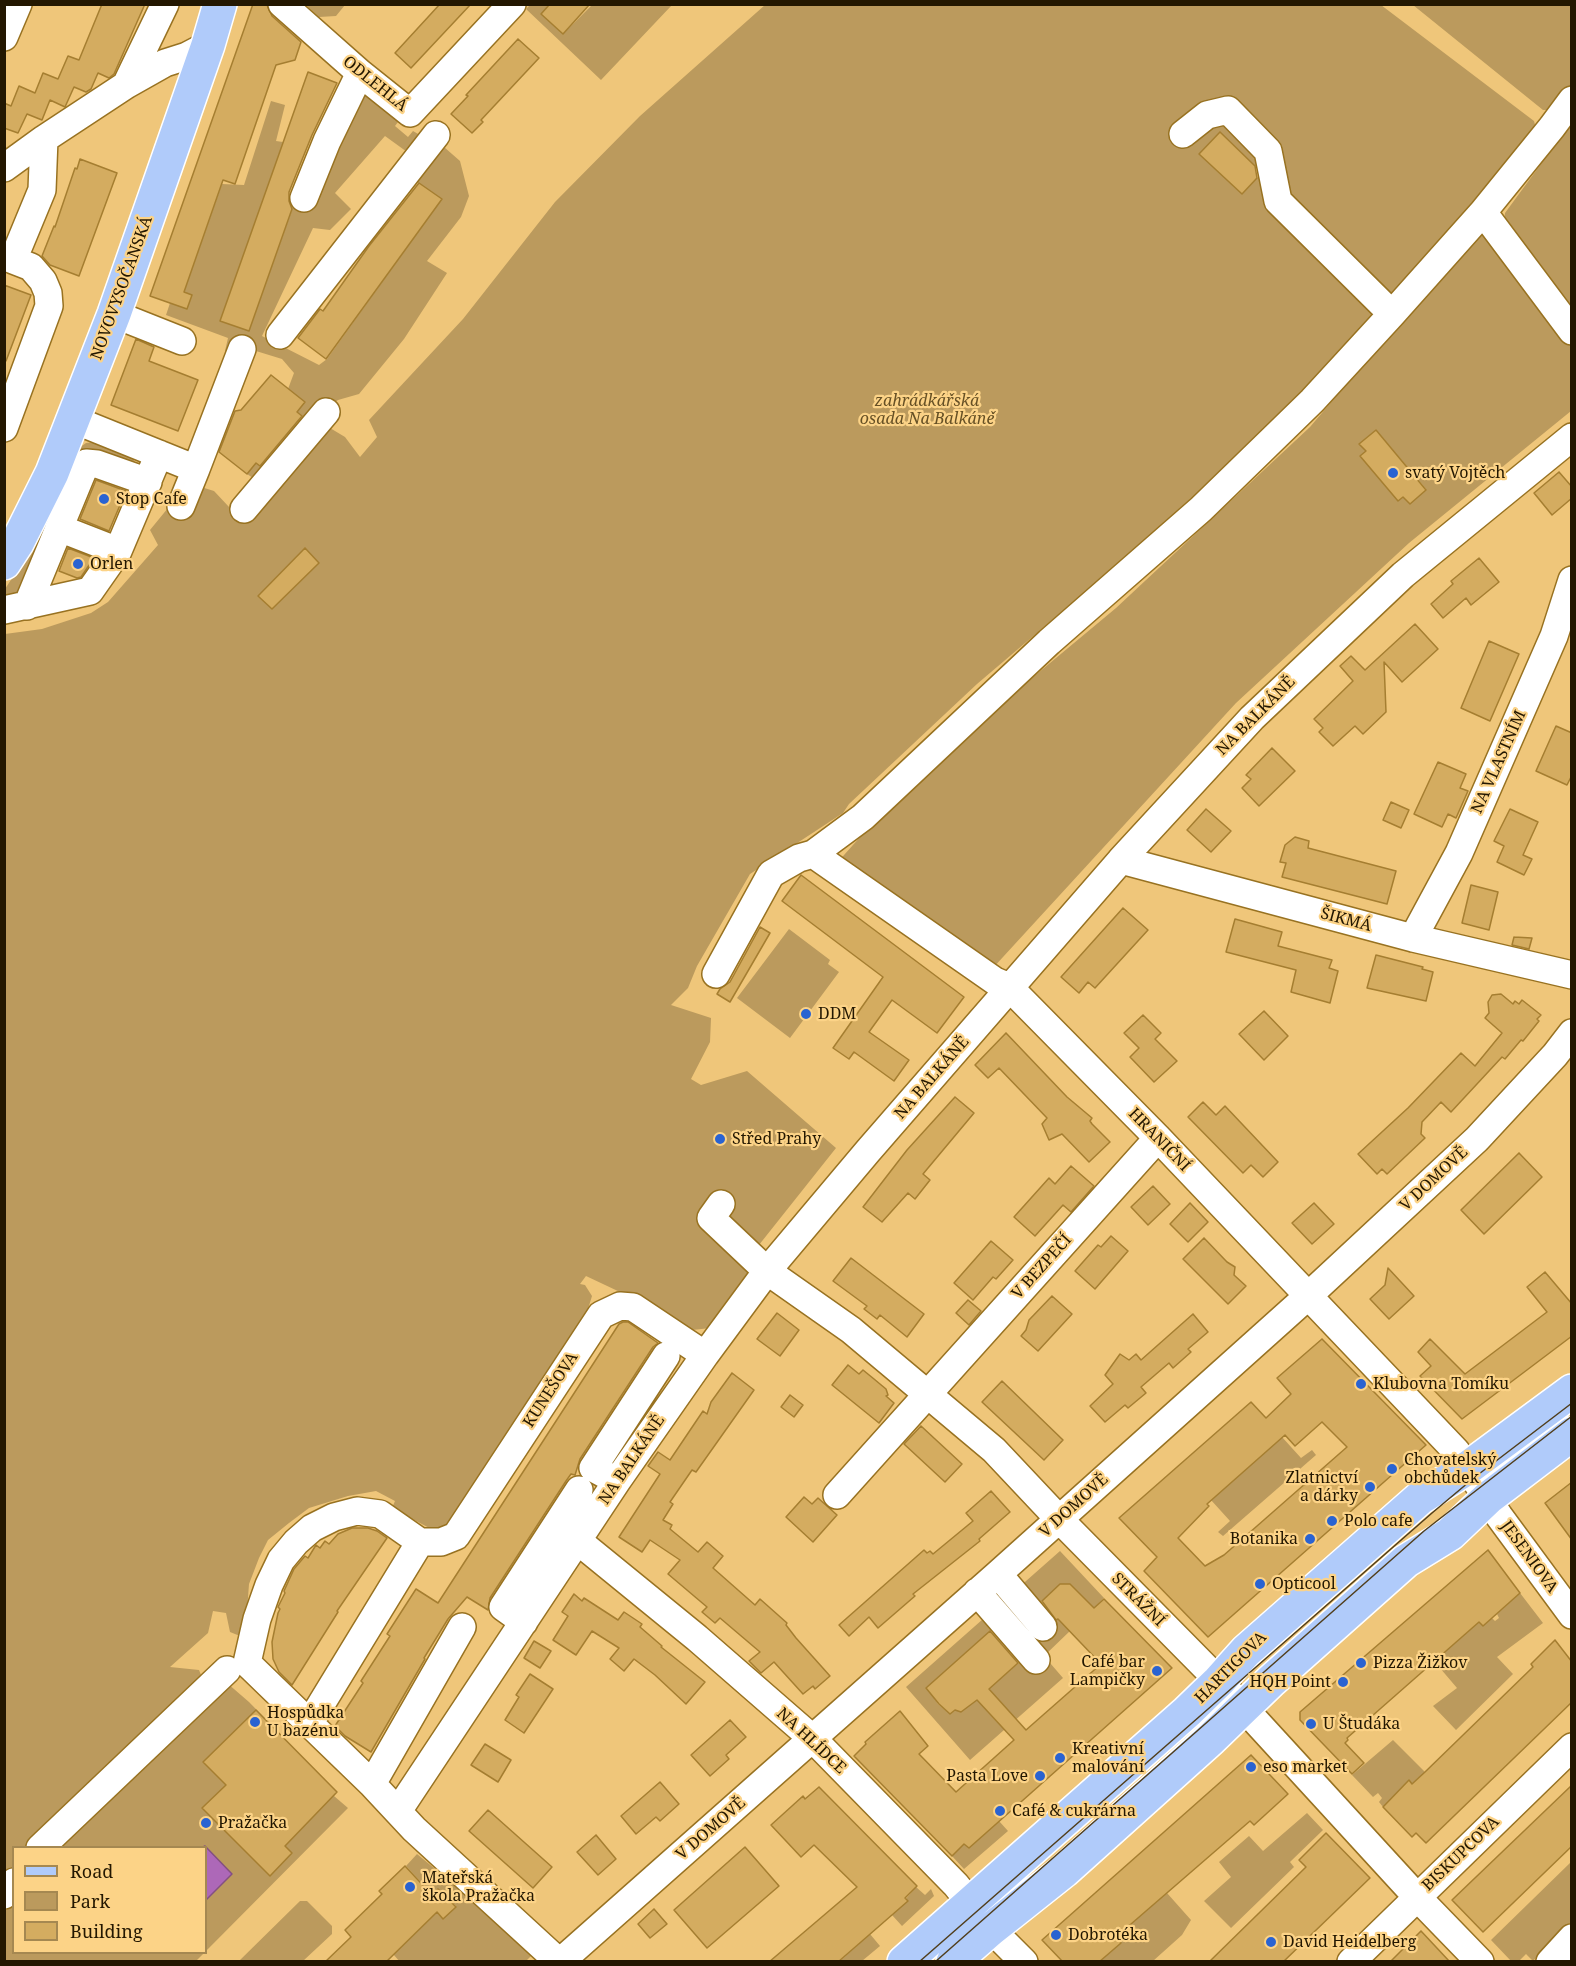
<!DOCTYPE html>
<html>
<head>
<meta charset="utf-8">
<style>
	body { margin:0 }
	#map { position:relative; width:1576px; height:1966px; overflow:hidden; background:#efc67a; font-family:"Noto Serif",serif }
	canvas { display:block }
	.frame { position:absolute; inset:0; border:6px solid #231701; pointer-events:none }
	.legend { position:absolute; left:12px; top:1846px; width:195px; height:108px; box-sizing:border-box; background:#fcd387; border:2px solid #a58851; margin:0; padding:8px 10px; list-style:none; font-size:18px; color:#231701 }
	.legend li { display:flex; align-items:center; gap:12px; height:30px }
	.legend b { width:30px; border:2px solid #a58851 }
</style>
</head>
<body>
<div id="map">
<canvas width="1576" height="1966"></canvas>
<div class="frame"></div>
<ul class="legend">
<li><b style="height:8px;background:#b0cbfa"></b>Road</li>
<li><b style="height:16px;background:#bb9a5d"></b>Park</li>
<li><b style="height:16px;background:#d4ac60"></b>Building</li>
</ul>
</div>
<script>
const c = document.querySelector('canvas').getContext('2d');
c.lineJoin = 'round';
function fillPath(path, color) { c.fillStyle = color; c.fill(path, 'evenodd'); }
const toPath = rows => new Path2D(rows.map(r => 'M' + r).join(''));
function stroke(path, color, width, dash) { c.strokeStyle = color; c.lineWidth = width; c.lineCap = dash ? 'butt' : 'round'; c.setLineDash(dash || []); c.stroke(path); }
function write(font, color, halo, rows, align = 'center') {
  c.font = font + ' "Noto Serif",serif'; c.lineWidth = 4.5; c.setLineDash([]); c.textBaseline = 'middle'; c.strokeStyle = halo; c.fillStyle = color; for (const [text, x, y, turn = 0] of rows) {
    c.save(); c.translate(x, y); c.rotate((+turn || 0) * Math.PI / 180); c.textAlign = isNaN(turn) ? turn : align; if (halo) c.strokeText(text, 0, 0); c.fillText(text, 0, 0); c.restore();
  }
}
fillPath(toPath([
	[306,5,345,5,336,16,319,17],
	[530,5,550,5,542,14,563,34,592,5,672,5,601,80,526,9],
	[765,5,1381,5,1534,121,1537,132,1336,360,1172,518,977,684,849,804,843,813,750,874,697,966,688,988,671,1005,711,1018,710,1042,691,1079,701,1085,747,1071,836,1148,751,1255,752,1280,720,1327,692,1330,639,1301,586,1276,580,1284,585,1285,592,1296,588,1309,451,1523,433,1530,392,1508,395,1501,376,1491,348,1496,309,1508,289,1523,268,1540,259,1558,249,1584,245,1638,230,1632,226,1613,213,1611,208,1633,170,1667,199,1670,204,1682,33,1847,14,1848,13,1869,5,1880,5,634,42,629,91,613,108,602,158,545,150,530,168,508,201,487,214,491,245,524,280,479,330,428,345,437,360,457,377,437,369,420,463,319,555,202,640,116],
	[1220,132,1262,173,1242,194,1200,154],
	[1413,5,1571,5,1571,88,1556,110,1543,110],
	[365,90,401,118,395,126,408,137,413,131,425,138,414,157,385,136,335,193,351,209,330,230,313,228,262,336,319,365,327,359,441,200,412,178,444,147,460,161,469,196,461,217,427,261,447,273,404,339,359,394,338,400,329,407,259,482,247,474,256,463,262,467,302,417,297,412,288,389,294,373,282,359,243,347,225,351,228,338,166,315,170,303,187,309,192,295,184,292,222,184,244,185,271,101,285,105,276,141,283,142,267,188,296,198],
	[263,200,292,210,249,331,220,321],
	[1571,123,1571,314,1504,225,1505,213],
	[1481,225,1571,347,1571,411,1409,543,1236,703,992,969,836,864,861,836,996,708,1116,608,1310,427],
	[1376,430,1426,489,1410,504,1403,497,1398,501,1361,456,1366,451,1359,444],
	[95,442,133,458,136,465,100,456,18,594,7,596,5,595,5,589,18,569,76,450,86,443],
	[789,929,830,960,828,964,839,972,790,1038,737,998],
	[1282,1437,1301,1458,1312,1450,1316,1455,1223,1536,1218,1532,1230,1521,1211,1500],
	[1060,1551,1104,1598,1094,1608,1078,1592,1050,1593,1037,1606,1053,1623,1059,1618,1071,1630,1044,1656,1063,1678,970,1760,906,1687],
	[996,1626,1021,1661,991,1687,950,1714,938,1704,927,1688],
	[998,1699,1009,1711,997,1722,986,1710],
	[1520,1593,1543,1623,1497,1657,1513,1674,1456,1730,1433,1706,1457,1688,1434,1661,1479,1622,1483,1626,1492,1618,1495,1621,1499,1618,1497,1614],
	[227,1683,249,1702,337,1792,334,1796,348,1808,206,1951,206,1848,56,1848],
	[1393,1740,1425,1772,1412,1784,1409,1781,1383,1807,1379,1802,1382,1798,1378,1793,1373,1797,1352,1775],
	[1307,1813,1323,1830,1290,1862,1294,1867,1231,1928,1204,1901,1231,1877,1219,1862,1249,1836,1263,1851],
	[999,1821,1008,1831,964,1869,952,1856,964,1844,969,1848],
	[417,1854,463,1892,531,1956,525,1962,400,1962,393,1954,436,1912,443,1918,456,1906,438,1889,432,1894,406,1866],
	[1571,1862,1571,1922,1533,1961,1526,1954,1519,1961,1511,1961,1491,1940],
	[916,1887,925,1895,931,1889,934,1896,902,1926,892,1915],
	[1167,1893,1191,1920,1182,1935,1153,1961,1099,1962,1121,1943,1116,1937],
	[13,1901,14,1952,204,1953,195,1962,5,1961,4,1913],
	[300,1901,307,1901,332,1926,332,1934,303,1961,239,1961],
	[870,1934,880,1946,862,1961,839,1962]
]), '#bb9a5d');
const water = toPath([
	[205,1846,232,1874,206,1900,206,1848,203,1847,205,1846]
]);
fillPath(water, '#ad68b8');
stroke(water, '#845081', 1.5);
const building = toPath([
	[102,4,145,4,114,74,109,78,98,73,91,89,86,92,74,87,65,107,50,100,42,120,27,114,18,133,4,128,4,103,11,106,19,86,35,93,43,73,58,79,68,56,79,60,102,4],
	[253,4,267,5,272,16,301,42,295,60,276,65,235,184,223,180,184,292,192,295,187,309,150,296,253,4],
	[440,4,471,4,411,68,395,53,440,4],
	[550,4,590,4,563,34,541,14,550,4],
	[518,39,539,58,481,120,483,122,472,133,451,114,468,96,466,95,518,39],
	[308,72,337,83,312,135,289,192,289,201,292,209,249,331,220,321,308,72],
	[1220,132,1255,166,1257,178,1242,194,1199,154,1220,132],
	[80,159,117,173,79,276,50,265,42,256,54,226,55,227,75,168,77,169,80,159],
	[419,183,442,199,326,359,298,338,320,309,323,311,369,246,419,183],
	[4,285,31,295,6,361,4,361,4,285],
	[136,339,154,347,149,361,198,380,178,431,111,405,136,339],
	[271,375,305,402,297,412,302,416,260,466,256,463,247,474,219,452,235,411,241,410,271,375],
	[1376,430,1426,490,1410,504,1403,497,1398,501,1360,456,1366,451,1359,444,1376,430],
	[1559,472,1572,487,1572,498,1552,515,1534,493,1559,472],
	[96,480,126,491,109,531,80,519,96,480],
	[68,548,94,558,81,577,77,578,59,571,68,548],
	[305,548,319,563,272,609,258,596,305,548],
	[1479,558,1499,582,1471,605,1466,598,1443,618,1431,604,1453,584,1451,581,1479,558],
	[1415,624,1438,649,1402,682,1384,662,1386,712,1363,734,1355,726,1333,746,1319,732,1323,728,1314,719,1353,681,1340,666,1351,656,1365,670,1415,624],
	[1489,641,1519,654,1490,721,1461,708,1489,641],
	[1556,726,1572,733,1572,775,1567,785,1536,771,1556,726],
	[1272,748,1295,771,1259,806,1242,788,1251,779,1246,775,1272,748],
	[1438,762,1466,774,1460,788,1468,791,1456,818,1448,814,1442,827,1414,814,1438,762],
	[1391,802,1409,810,1401,828,1383,820,1391,802],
	[1206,809,1231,831,1211,852,1187,830,1206,809],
	[1510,809,1538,822,1523,855,1532,859,1524,875,1497,862,1504,846,1494,841,1510,809],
	[1295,837,1309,841,1308,848,1396,871,1387,904,1282,877,1286,863,1280,862,1285,845,1295,837],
	[801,875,964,997,937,1033,892,1000,869,1032,909,1060,894,1081,854,1052,849,1059,833,1048,883,977,782,901,801,875],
	[1471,885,1498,892,1489,930,1462,923,1471,885],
	[1123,908,1148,930,1095,988,1088,982,1079,993,1061,977,1123,908],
	[1235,919,1282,932,1278,946,1332,960,1329,968,1338,971,1330,1003,1291,992,1296,970,1226,952,1235,919],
	[760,927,770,933,730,1002,717,994,720,989,730,982,760,927],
	[1514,937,1532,938,1529,949,1512,945,1514,937],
	[1376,955,1423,967,1422,969,1433,972,1426,1001,1367,988,1376,955],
	[1501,994,1513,1004,1515,1001,1519,1004,1522,1000,1541,1015,1537,1019,1539,1021,1523,1041,1521,1040,1505,1059,1502,1057,1451,1112,1441,1102,1422,1122,1421,1134,1425,1138,1387,1174,1382,1169,1377,1174,1358,1154,1408,1108,1461,1053,1475,1066,1502,1033,1485,1018,1489,1013,1488,1002,1492,995,1501,994],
	[1264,1011,1288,1036,1264,1060,1239,1034,1264,1011],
	[1143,1015,1161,1033,1155,1039,1177,1061,1154,1082,1130,1057,1139,1048,1124,1033,1143,1015],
	[1006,1033,1067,1097,1092,1118,1090,1121,1092,1124,1110,1142,1089,1162,1062,1134,1049,1140,1042,1124,1047,1118,999,1068,988,1078,975,1065,1006,1033],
	[955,1097,974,1113,923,1174,930,1180,915,1199,908,1193,882,1222,863,1207,907,1150,955,1097],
	[1203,1102,1216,1115,1225,1106,1278,1162,1263,1177,1251,1165,1243,1173,1188,1117,1203,1102],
	[1519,1153,1542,1177,1484,1234,1461,1210,1519,1153],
	[1071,1166,1094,1186,1071,1212,1063,1205,1035,1236,1014,1217,1049,1178,1055,1184,1071,1166],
	[1153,1186,1170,1204,1148,1225,1131,1207,1153,1186],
	[1190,1203,1208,1222,1188,1242,1170,1224,1190,1203],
	[1314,1203,1334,1224,1312,1244,1292,1223,1314,1203],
	[1111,1236,1128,1251,1095,1289,1075,1271,1098,1245,1101,1247,1111,1236],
	[1204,1238,1227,1262,1235,1267,1234,1275,1246,1286,1228,1304,1183,1259,1204,1238],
	[991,1241,1013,1260,996,1279,993,1277,973,1300,954,1283,991,1241],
	[851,1258,924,1314,907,1337,880,1315,877,1319,864,1309,867,1306,833,1281,851,1258],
	[1388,1268,1414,1296,1389,1319,1370,1299,1385,1285,1388,1268],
	[1545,1272,1572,1304,1572,1336,1462,1419,1420,1376,1431,1366,1418,1352,1430,1339,1465,1374,1547,1312,1527,1287,1545,1272],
	[1052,1296,1072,1314,1038,1351,1021,1336,1026,1330,1029,1320,1052,1296],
	[968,1300,981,1311,969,1325,956,1313,968,1300],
	[777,1313,799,1330,780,1356,757,1339,777,1313],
	[1193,1314,1208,1332,1188,1349,1191,1352,1173,1368,1169,1363,1141,1387,1146,1393,1128,1408,1125,1405,1105,1422,1090,1406,1113,1384,1105,1375,1120,1354,1129,1360,1136,1354,1141,1360,1193,1314],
	[623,1322,628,1322,658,1343,653,1347,580,1459,575,1475,571,1474,566,1481,490,1598,488,1610,467,1597,448,1619,424,1658,425,1659,371,1752,345,1736,335,1726,363,1683,361,1681,390,1636,387,1634,416,1589,438,1603,619,1324,623,1322],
	[1322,1339,1426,1445,1208,1637,1144,1571,1157,1557,1119,1518,1251,1402,1266,1418,1291,1394,1277,1378,1322,1339],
	[1322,1422,1347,1447,1224,1555,1205,1566,1178,1538,1209,1506,1207,1504,1285,1435,1295,1446,1322,1422],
	[848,1365,859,1374,863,1370,874,1379,886,1389,888,1395,886,1396,894,1403,879,1423,832,1385,848,1365],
	[732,1373,754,1390,696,1472,692,1470,670,1502,673,1504,663,1520,672,1525,670,1529,698,1552,707,1542,723,1556,713,1568,755,1605,760,1599,787,1623,786,1625,796,1638,830,1676,815,1689,813,1686,803,1694,774,1662,761,1673,749,1661,760,1652,720,1618,715,1623,702,1612,707,1607,668,1574,680,1560,650,1540,642,1552,619,1537,660,1474,648,1466,658,1452,670,1460,703,1411,707,1414,711,1402,732,1373],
	[1002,1381,1063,1440,1044,1460,982,1402,1002,1381],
	[790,1395,803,1405,794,1417,781,1407,790,1395],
	[921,1426,962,1464,945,1482,904,1444,921,1426],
	[1572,1482,1572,1540,1545,1503,1572,1482],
	[991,1491,1010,1512,979,1539,980,1541,913,1594,915,1596,878,1628,869,1617,849,1636,839,1625,924,1550,927,1553,930,1551,933,1554,973,1521,966,1513,991,1491],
	[804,1497,812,1504,818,1498,837,1515,813,1542,786,1517,804,1497],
	[352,1528,368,1528,377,1531,387,1538,337,1611,338,1612,292,1685,279,1672,273,1659,272,1642,278,1613,280,1609,278,1607,285,1593,284,1591,294,1569,305,1556,308,1558,316,1545,320,1548,325,1541,329,1544,338,1534,352,1528],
	[1488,1550,1520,1593,1483,1626,1479,1622,1347,1738,1348,1740,1345,1743,1364,1763,1352,1774,1300,1720,1300,1712,1488,1550],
	[1060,1584,1070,1584,1094,1608,1104,1599,1172,1668,969,1848,964,1844,952,1856,854,1756,866,1744,865,1742,900,1711,928,1746,919,1754,956,1792,1014,1740,977,1700,961,1712,955,1710,950,1714,939,1704,926,1688,990,1631,1018,1663,989,1689,1026,1730,1101,1664,1058,1619,1056,1620,1042,1601,1060,1584],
	[574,1594,582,1601,584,1598,618,1620,624,1612,642,1624,640,1627,662,1646,661,1647,705,1682,686,1704,655,1675,634,1659,624,1671,610,1659,619,1648,592,1631,576,1655,553,1640,568,1616,562,1612,574,1594],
	[1555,1640,1572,1662,1572,1702,1426,1843,1416,1833,1412,1837,1383,1807,1409,1780,1412,1784,1425,1772,1533,1667,1531,1664,1555,1640],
	[534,1641,551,1651,540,1668,524,1658,534,1641],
	[530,1674,553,1689,524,1733,505,1720,519,1697,516,1695,530,1674],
	[256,1710,337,1792,285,1846,292,1853,270,1876,202,1808,226,1785,203,1762,256,1710],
	[730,1720,746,1737,726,1755,729,1759,710,1776,691,1755,730,1720],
	[485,1744,511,1760,498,1782,471,1765,485,1744],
	[1251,1755,1288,1794,1254,1825,1250,1821,1116,1937,1121,1943,1099,1962,1063,1962,1042,1940,1251,1755],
	[660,1782,679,1804,660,1821,656,1817,636,1834,621,1816,660,1782],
	[1572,1785,1572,1846,1483,1932,1452,1900,1572,1785],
	[819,1787,917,1886,905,1898,908,1901,838,1962,769,1962,857,1887,814,1845,801,1857,771,1825,803,1796,805,1799,819,1787],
	[488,1810,552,1867,533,1888,469,1831,488,1810],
	[1326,1833,1370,1878,1283,1962,1209,1962,1306,1867,1299,1860,1326,1833],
	[596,1835,616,1859,598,1875,577,1852,596,1835],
	[745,1847,779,1886,707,1948,674,1910,745,1847],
	[405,1866,432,1895,438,1889,456,1907,443,1919,437,1912,386,1962,325,1962,351,1937,345,1930,382,1894,379,1891,405,1866],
	[654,1909,667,1924,650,1938,638,1924,654,1909],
	[1421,1931,1450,1962,1390,1962,1421,1931]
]);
fillPath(building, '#d4ac60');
stroke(building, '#a57e31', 1.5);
const minor = toPath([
	[282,4,360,73,410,113,512,4],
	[4,37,18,4],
	[126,85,165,4],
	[1183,134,1207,115,1228,110,1268,151,1278,201,1392,314],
	[4,168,44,139,126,85,165,63,187,56,208,45],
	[304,198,327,141,360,73],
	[1483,212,1572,331],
	[114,314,182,341],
	[280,335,436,135],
	[72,419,196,469,242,349],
	[4,428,49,306,48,293,43,281,31,267,13,260,42,190,44,139],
	[181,506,196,469],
	[244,509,326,412],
	[59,528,118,551],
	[27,606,86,463,97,464,148,482],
	[4,610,90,591,118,551,159,454],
	[813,854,995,981,1009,987,1158,1138,1456,1451,1499,1516,1572,1615],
	[1121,860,1413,938,1572,975],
	[1413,938,1459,853,1554,636,1572,580],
	[716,974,771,874,799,858,813,854,863,817,1049,642,1201,509,1312,401,1392,314,1483,212,1552,127,1572,100],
	[721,1204,711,1218,767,1271,851,1330,994,1450,1059,1519,1219,1681,1417,1897,1480,1962],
	[617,1481,593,1468,666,1356],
	[837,1495,1158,1138],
	[578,1541,697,1638,813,1739,956,1885,991,1929,1024,1962],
	[998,1574,1043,1627],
	[977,1592,1036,1660],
	[524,1622,503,1607,579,1490],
	[309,1724,420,1542],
	[372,1784,462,1627],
	[398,1811,617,1481,705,1355,767,1271,868,1151,1121,860,1252,718,1403,575,1572,437],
	[40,1848,227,1670],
	[4,1895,14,1882],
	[559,1962,414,1829,372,1784,247,1663,257,1619,269,1585,281,1560,296,1542,312,1528,334,1517,357,1511,380,1514,420,1542,441,1542,456,1536,601,1315,620,1306,633,1307,705,1355],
	[560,1962,998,1574,1308,1296,1477,1139,1555,1055,1572,1033],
	[1351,1962,1572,1747],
	[1550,1962,1572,1938]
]);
const major = toPath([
	[4,563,17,543,52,473,114,314,208,45,220,4],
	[904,1962,1187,1712,1219,1681,1246,1651,1420,1498,1469,1467,1572,1391],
	[953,1962,991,1929,1064,1871,1211,1739,1271,1681,1406,1561,1450,1534,1488,1498,1572,1434]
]);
stroke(minor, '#987221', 30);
stroke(major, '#fff', 36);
stroke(minor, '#fff', 27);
stroke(major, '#b0cbfa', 33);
stroke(toPath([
	[919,1962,1432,1513,1475,1477,1572,1403],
	[935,1962,1424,1531,1572,1416]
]), '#503e1c', 1.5);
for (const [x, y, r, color] of [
	[1393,473,6,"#2a63d1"],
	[104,499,6,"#2a63d1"],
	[78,564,6,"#2a63d1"],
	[806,1014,6,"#2a63d1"],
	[720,1139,6,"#2a63d1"],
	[1361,1384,6,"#2a63d1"],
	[1392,1469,6,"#2a63d1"],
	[1370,1487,6,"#2a63d1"],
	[1332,1521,6,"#2a63d1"],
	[1310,1539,6,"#2a63d1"],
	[1260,1584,6,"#2a63d1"],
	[1361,1663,6,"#2a63d1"],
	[1157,1671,6,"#2a63d1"],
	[1343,1682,6,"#2a63d1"],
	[255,1722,6,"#2a63d1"],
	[1311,1724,6,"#2a63d1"],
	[1060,1758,6,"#2a63d1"],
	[1251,1767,6,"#2a63d1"],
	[1040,1776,6,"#2a63d1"],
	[1000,1811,6,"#2a63d1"],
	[206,1823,6,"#2a63d1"],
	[410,1887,6,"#2a63d1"],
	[1056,1935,6,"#2a63d1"],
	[1271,1942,6,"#2a63d1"]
]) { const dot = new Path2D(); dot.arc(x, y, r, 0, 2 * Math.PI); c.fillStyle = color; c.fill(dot); stroke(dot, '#fcd387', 2); }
write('16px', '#231701', '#fcd387', [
	["ODLEHLÁ",375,84,39],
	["NOVOVYSOČANSKÁ",122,288,-70],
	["NA BALKÁNĚ",1256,716,-45],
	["NA VLASTNÍM",1499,762,-66],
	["ŠIKMÁ",1346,920,15],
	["NA BALKÁNĚ",932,1078,-49],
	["HRANIČNÍ",1159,1140,46],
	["V DOMOVĚ",1434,1179,-43],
	["V BEZPEČÍ",1042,1267,-48],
	["KUNEŠOVA",551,1390,-57],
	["NA BALKÁNĚ",632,1460,-56],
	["V DOMOVĚ",1074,1506,-42],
	["JESENIOVA",1529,1557,54],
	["STRÁŽNÍ",1138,1600,45],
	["HARTIGOVA",1231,1668,-45],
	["NA HLÍDCE",811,1741,43],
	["V DOMOVĚ",711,1829,-41],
	["BISKUPCOVA",1461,1854,-44]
]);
write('italic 16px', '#665025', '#fcd387', [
	["zahrádkářská",927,401],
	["osada Na Balkáně",927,419]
]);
write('16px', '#231701', '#fcd387', [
	["svatý Vojtěch",1405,473],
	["Stop Cafe",116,499],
	["Orlen",90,564],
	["DDM",818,1014],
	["Střed Prahy",732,1139],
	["Klubovna Tomíku",1373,1384],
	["Chovatelský",1404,1460],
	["obchůdek",1404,1478],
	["Zlatnictví",1358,1478,"right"],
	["a dárky",1358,1496,"right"],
	["Polo cafe",1344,1521],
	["Botanika",1298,1539,"right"],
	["Opticool",1272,1584],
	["Café bar",1145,1662,"right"],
	["Lampičky",1145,1680,"right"],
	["Pizza Žižkov",1373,1663],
	["HQH Point",1331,1682,"right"],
	["Hospůdka",267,1713],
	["U bazénu",267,1731],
	["U Študáka",1323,1724],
	["Kreativní",1072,1749],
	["malování",1072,1767],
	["eso market",1263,1767],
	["Pasta Love",1028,1776,"right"],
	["Café & cukrárna",1012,1811],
	["Pražačka",218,1823],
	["Mateřská",422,1878],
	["škola Pražačka",422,1896],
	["Dobrotéka",1068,1935],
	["David Heidelberg",1283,1942]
], 'left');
</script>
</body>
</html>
